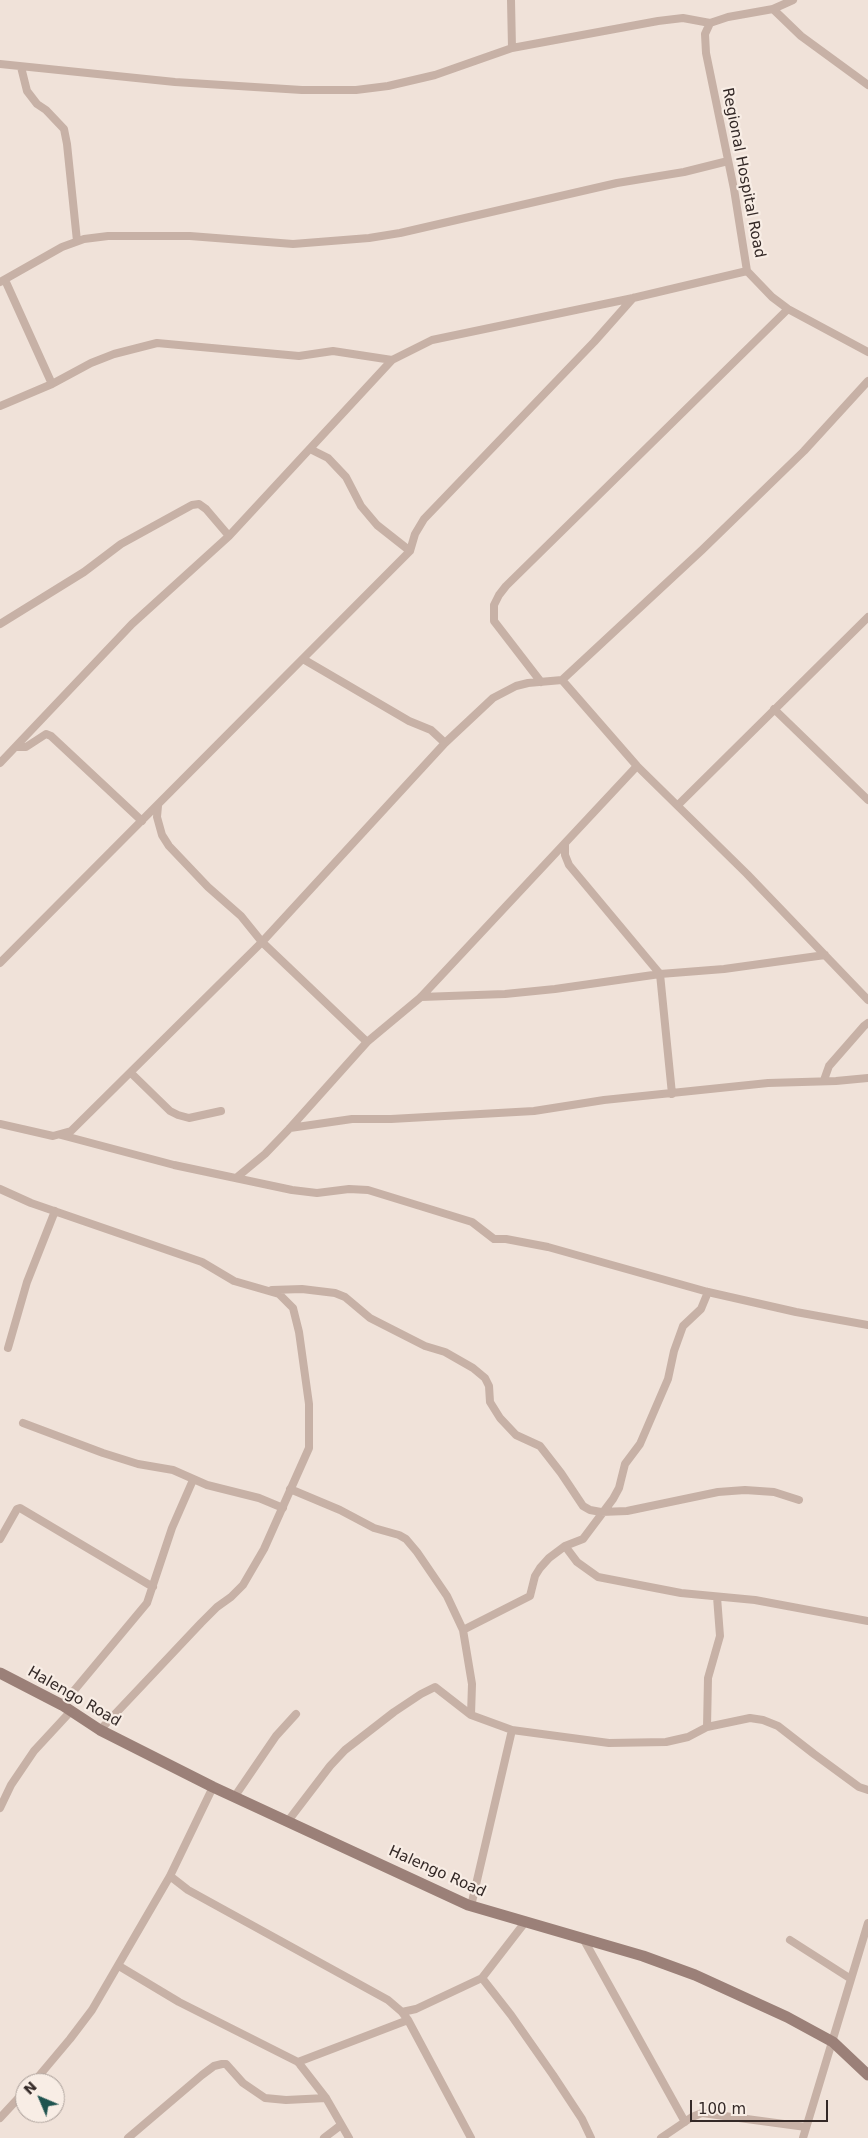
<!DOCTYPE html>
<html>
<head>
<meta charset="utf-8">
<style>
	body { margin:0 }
	#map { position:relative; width:868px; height:2138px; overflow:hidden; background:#f0e2d9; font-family:"DejaVu Sans",sans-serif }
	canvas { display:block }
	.north { position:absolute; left:15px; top:2073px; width:50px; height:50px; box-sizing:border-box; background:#f8ede5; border:1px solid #aa9f99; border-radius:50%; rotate:315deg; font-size:14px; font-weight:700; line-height:20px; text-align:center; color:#342927 }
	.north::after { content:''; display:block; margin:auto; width:18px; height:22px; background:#1e534f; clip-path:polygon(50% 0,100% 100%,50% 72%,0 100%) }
	.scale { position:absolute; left:690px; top:2100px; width:138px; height:22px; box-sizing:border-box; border:2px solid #342927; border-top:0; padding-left:6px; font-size:15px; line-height:18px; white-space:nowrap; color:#342927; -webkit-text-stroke:4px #f8ede5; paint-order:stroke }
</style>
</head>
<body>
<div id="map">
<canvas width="868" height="2138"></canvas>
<div class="north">N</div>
<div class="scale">100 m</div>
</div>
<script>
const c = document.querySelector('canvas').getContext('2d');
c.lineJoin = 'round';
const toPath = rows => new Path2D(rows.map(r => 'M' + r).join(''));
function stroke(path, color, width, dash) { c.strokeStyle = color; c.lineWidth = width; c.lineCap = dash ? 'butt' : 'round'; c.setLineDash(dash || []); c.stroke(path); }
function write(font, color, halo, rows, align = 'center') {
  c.font = font + ' "DejaVu Sans",sans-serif'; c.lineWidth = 4.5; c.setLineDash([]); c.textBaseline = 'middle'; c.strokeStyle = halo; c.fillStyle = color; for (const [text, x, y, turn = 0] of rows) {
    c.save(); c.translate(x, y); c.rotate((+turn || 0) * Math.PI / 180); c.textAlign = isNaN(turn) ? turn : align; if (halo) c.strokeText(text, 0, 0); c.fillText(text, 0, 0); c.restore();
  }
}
stroke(toPath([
	[511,0,512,48],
	[793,0,773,9,728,17,710,23,705,34,706,53,734,189,747,271,772,297,788,309,868,352],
	[773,9,801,36,868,85],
	[0,64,175,82,302,90,356,90,388,86,435,75,512,48,658,21,683,18,710,23],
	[21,67,27,91,37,104,46,110,64,129,67,144,77,241],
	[5,280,52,384],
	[0,282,62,247,84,239,108,236,190,236,293,244,369,238,400,233,617,183,684,172,728,161],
	[0,406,52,384,91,363,114,354,157,343,299,356,333,351,392,360],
	[310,449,328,458,346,477,361,506,377,525,410,551],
	[0,624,84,572,121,544,192,505,199,504,206,509,229,536],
	[303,659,409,721,431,730,445,743],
	[562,680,637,766,747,874,868,1000],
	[541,682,494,621,494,605,499,595,506,586,788,309],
	[774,709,868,800],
	[16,747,26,747,46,734,51,736,142,821],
	[0,763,132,624,229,536,392,360,432,340,633,298,747,271],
	[678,805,868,617],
	[158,806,157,817,162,835,169,846,208,887,241,916,262,942,367,1042],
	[565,844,565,855,569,865,660,974,672,1094],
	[0,963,410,551,415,534,424,519,594,342,633,298],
	[421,997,505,994,555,989,660,974,724,969,825,955],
	[131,1073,170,1111,178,1115,189,1118,221,1111],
	[824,1080,829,1066,864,1026,868,1023],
	[0,1124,53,1136,71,1131,262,942,445,743,493,698,516,686,528,683,562,680,702,550,804,451,868,381],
	[290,1128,352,1119,391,1119,534,1111,604,1100,768,1083,836,1081,868,1078],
	[61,1135,174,1165,292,1190,317,1193,349,1189,368,1190,472,1222,494,1239,506,1239,548,1247,708,1292,796,1312,868,1325],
	[236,1178,265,1154,290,1128,367,1042,421,997,637,766],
	[0,1189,31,1203,202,1262,234,1281,279,1294,293,1308,299,1332,309,1404,309,1448,264,1549,243,1585,231,1597,217,1607,201,1623,100,1730],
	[272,1290,302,1289,335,1293,345,1297,370,1318,425,1346,445,1352,473,1368,485,1378,489,1386,490,1402,500,1418,516,1435,540,1446,561,1473,583,1506,590,1510,601,1512,627,1511,718,1492,745,1490,774,1492,799,1500],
	[8,1348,27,1282,55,1211],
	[23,1423,103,1453,138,1464,173,1470,207,1485,259,1498,283,1508],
	[290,1489,340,1510,374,1528,399,1535,406,1539,417,1552,447,1596,463,1630,472,1684,471,1715],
	[0,1539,17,1509,20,1508,153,1587],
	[565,1546,577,1562,598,1577,681,1593,755,1600,868,1621],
	[463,1630,530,1596,535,1576,540,1568,549,1558,565,1546,583,1539,613,1499,619,1488,625,1464,640,1444,668,1379,674,1351,683,1326,701,1309,708,1292],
	[62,1705,147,1603,172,1528,193,1480],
	[707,1727,708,1678,720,1636,717,1597],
	[235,1796,276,1736,296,1714],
	[0,1808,11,1785,34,1751,71,1711],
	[288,1821,330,1766,345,1750,394,1712,421,1694,435,1687,471,1715,512,1730,609,1743,666,1742,688,1737,707,1727,750,1718,763,1720,778,1726,814,1754,859,1787,868,1790],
	[170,1876,188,1890,388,2000,402,2012,408,2020,471,2138],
	[471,1906,512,1730],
	[584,1940,685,2122],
	[790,1940,851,1979],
	[119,1966,179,2002,298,2062,326,2098,349,2138],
	[482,1978,511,2015,553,2075,582,2119,591,2138],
	[402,2012,416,2009,482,1978,526,1921],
	[298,2062,408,2020],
	[33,2083,70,2039,92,2010,170,1876,213,1787],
	[0,2118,25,2091],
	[128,2138,202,2075,214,2066,222,2064,226,2064,243,2083,265,2098,286,2100,326,2098],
	[324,2138,341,2125],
	[661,2138,692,2117,702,2113,806,2127],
	[803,2138,868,1923]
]), '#c7b1a6', 8);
stroke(toPath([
	[0,1673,62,1705,100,1730,213,1787,468,1905,643,1956,695,1975,787,2017,833,2042,868,2075]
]), '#9b8078', 11);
write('15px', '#342927', '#f8ede5', [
	["Regional Hospital Road",743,173,79],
	["Halengo Road",74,1697,30],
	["Halengo Road",437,1872,24]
]);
</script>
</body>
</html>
